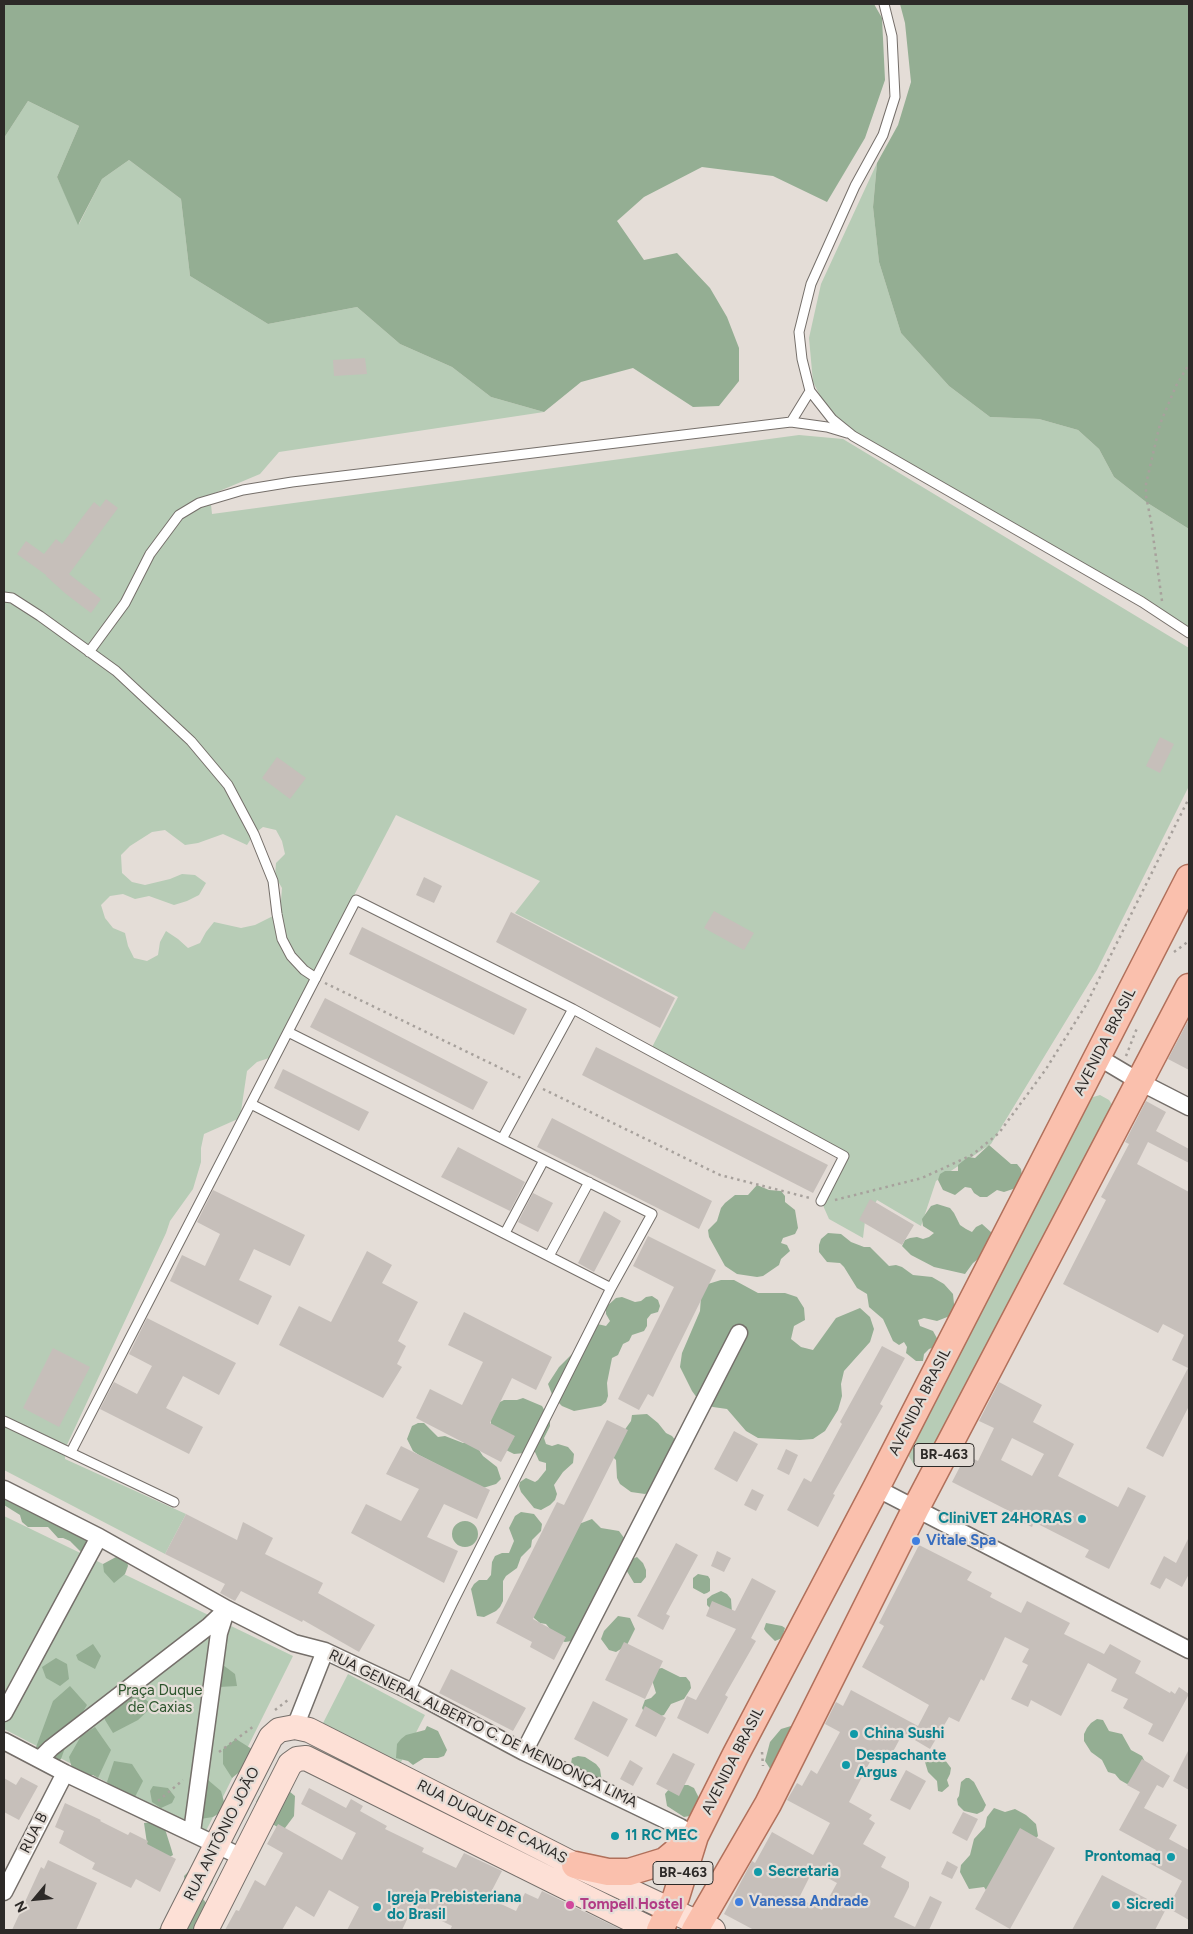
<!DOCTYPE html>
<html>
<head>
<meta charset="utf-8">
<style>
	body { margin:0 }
	#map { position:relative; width:1193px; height:1934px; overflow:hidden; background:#e4ddd7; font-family:Figtree,sans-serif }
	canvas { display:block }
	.frame { position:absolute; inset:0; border:5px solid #2d2a28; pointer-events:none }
	.north { position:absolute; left:10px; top:1874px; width:50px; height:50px; -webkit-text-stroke:4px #e4ddd7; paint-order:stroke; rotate:242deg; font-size:14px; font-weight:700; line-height:20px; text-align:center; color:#2d2a28 }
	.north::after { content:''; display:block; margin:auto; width:18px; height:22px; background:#2d2a28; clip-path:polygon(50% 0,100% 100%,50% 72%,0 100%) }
</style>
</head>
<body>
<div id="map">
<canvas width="1193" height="1934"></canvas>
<div class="frame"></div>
<div class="north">N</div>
</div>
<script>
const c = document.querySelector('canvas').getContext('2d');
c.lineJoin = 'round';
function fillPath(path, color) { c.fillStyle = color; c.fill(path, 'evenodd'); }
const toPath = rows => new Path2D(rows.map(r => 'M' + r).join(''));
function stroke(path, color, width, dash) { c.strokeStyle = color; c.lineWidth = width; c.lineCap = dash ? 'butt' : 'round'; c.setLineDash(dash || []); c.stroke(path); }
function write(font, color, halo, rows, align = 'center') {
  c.font = font + ' Figtree,sans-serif'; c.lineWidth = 4.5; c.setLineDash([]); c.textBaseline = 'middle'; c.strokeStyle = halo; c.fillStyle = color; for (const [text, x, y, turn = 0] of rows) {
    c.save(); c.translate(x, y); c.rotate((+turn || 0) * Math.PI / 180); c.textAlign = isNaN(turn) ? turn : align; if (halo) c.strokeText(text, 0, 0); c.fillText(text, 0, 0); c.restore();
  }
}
fillPath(toPath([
	[28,101,79,126,57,177,79,224,102,179,129,160,181,199,190,276,268,324,357,307,400,344,452,367,491,397,544,412,279,452,260,474,210,495,212,514,799,435,843,439,1189,648,1189,786,1097,970,991,1144,936,1181,921,1226,877,1200,865,1221,863,1238,829,1219,821,1201,848,1154,649,1053,678,997,515,913,540,881,396,815,269,1058,257,1062,247,1071,240,1118,204,1134,201,1148,201,1162,193,1189,170,1221,166,1233,65,1449,65,1459,186,1514,165,1554,4,1470,4,138],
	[263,827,276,830,282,841,285,854,276,863,275,876,282,888,281,901,277,914,255,925,241,928,214,922,206,932,200,943,188,948,178,939,166,931,160,942,158,955,147,961,134,958,128,946,125,933,113,928,105,918,101,905,110,896,123,894,135,899,149,896,174,905,187,901,199,895,206,883,195,875,182,874,170,879,145,885,132,882,122,873,121,855,130,846,152,832,165,830,185,845,198,843,223,834,247,845,254,834],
	[877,163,873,207,879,262,901,333,949,386,990,417,1039,419,1078,430,1099,449,1114,477,1146,502,1189,529,1189,633,861,436,828,411,813,382,809,338,821,284],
	[1100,1095,1109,1100,1113,1106,926,1466,922,1467,914,1465,907,1453,1090,1098],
	[4,1516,293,1656,205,1833,4,1729],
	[348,1674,425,1715,399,1766,322,1725]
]), '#b7ccb6');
fillPath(toPath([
	[4,4,874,4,882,18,885,80,865,138,827,202,773,176,702,167,644,197,617,221,644,260,677,253,710,288,727,317,739,348,739,381,719,406,693,407,633,368,581,382,544,412,491,397,452,367,400,344,357,307,268,324,190,276,181,199,129,160,102,179,78,225,57,177,79,126,28,101,4,138],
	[900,4,1189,4,1189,529,1146,502,1114,477,1099,449,1078,430,1039,419,990,417,949,386,901,333,879,262,873,207,877,163,898,125,911,82,905,23],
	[989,1145,1011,1164,1017,1164,1021,1169,1022,1176,1016,1188,1004,1192,997,1190,987,1197,980,1197,974,1193,971,1188,965,1187,955,1195,943,1190,938,1180,940,1174,945,1171,958,1171,958,1165,968,1157,975,1158],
	[757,1185,769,1190,781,1191,785,1196,785,1202,795,1210,798,1228,795,1234,783,1238,781,1243,787,1245,790,1251,781,1259,779,1265,763,1276,757,1277,737,1274,725,1266,709,1237,708,1230,717,1221,721,1208,725,1203,735,1195,748,1195],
	[937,1204,950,1208,954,1213,960,1225,966,1229,972,1232,976,1227,982,1224,992,1233,992,1245,988,1251,973,1263,965,1274,934,1267,911,1255,902,1246,905,1240,910,1238,917,1237,923,1239,929,1237,934,1233,923,1226,922,1219,931,1206],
	[828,1233,841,1234,851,1242,864,1247,870,1247,889,1266,896,1265,902,1267,913,1275,932,1277,944,1284,953,1294,955,1314,937,1321,924,1318,918,1320,920,1326,933,1331,939,1342,935,1347,929,1349,924,1354,923,1361,916,1361,906,1353,907,1347,904,1342,899,1345,893,1341,883,1319,869,1307,867,1294,857,1288,844,1267,840,1263,827,1262,819,1252,819,1245,821,1239],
	[721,1280,734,1280,758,1293,785,1293,797,1297,804,1308,805,1320,794,1326,791,1339,801,1347,813,1350,836,1318,860,1308,870,1317,874,1329,870,1342,844,1371,841,1384,842,1396,838,1410,825,1431,813,1439,800,1440,758,1438,746,1431,727,1409,713,1407,700,1402,692,1391,680,1367,682,1353,700,1311,701,1297,708,1284],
	[652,1296,658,1300,660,1306,658,1312,651,1314,647,1319,647,1326,644,1331,632,1335,629,1341,623,1344,618,1355,612,1358,607,1383,608,1396,606,1402,601,1406,574,1411,562,1406,553,1397,548,1384,559,1367,573,1353,588,1326,593,1323,606,1326,610,1321,606,1314,606,1307,616,1298,622,1297,635,1302,641,1301,646,1297],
	[523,1398,542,1406,550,1420,550,1426,544,1438,546,1444,552,1446,558,1444,568,1447,574,1454,573,1463,563,1472,554,1485,557,1494,555,1500,550,1505,541,1510,534,1508,521,1492,519,1486,520,1482,526,1478,535,1482,538,1480,546,1470,546,1463,539,1461,535,1452,514,1454,502,1448,491,1425,491,1415,498,1403,504,1400,517,1400],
	[647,1414,658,1423,666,1433,672,1436,676,1441,651,1492,645,1494,631,1492,620,1484,617,1478,616,1460,611,1455,611,1449,631,1421,632,1415],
	[418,1423,424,1423,438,1437,445,1436,463,1443,469,1442,479,1450,483,1456,497,1467,501,1479,496,1484,483,1488,419,1455,413,1451,407,1439,412,1426],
	[4,1486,69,1518,94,1548,81,1552,70,1541,63,1538,58,1538,48,1527,28,1527,22,1522,20,1515,4,1505],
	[521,1512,534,1514,542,1524,541,1531,532,1540,531,1547,521,1557,517,1568,506,1576,503,1581,503,1601,500,1607,496,1611,484,1617,477,1616,471,1589,474,1584,479,1580,487,1580,491,1575,492,1562,495,1556,502,1553,509,1553,514,1541,509,1528,515,1516],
	[592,1519,601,1528,619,1531,627,1542,600,1599,589,1605,591,1618,572,1641,565,1642,559,1640,546,1624,540,1623,534,1618,531,1612,579,1524],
	'452 1534a13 13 0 1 1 26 0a13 13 0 1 1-26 0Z',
	[116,1557,127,1560,128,1566,125,1574,114,1583,104,1572,103,1564],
	[637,1557,643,1563,646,1570,646,1577,641,1583,634,1583,625,1568,630,1560],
	[698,1574,708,1576,710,1579,710,1591,707,1593,704,1594,693,1588,693,1578],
	[721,1591,727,1594,731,1599,732,1613,710,1608,707,1605,707,1599,712,1595],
	[618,1616,630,1618,635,1629,627,1645,616,1652,609,1650,601,1639,604,1631],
	[766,1623,782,1626,785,1628,782,1638,775,1641,766,1632,764,1629],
	[93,1644,101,1656,95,1669,78,1660,76,1655],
	[56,1658,67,1664,69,1679,60,1686,46,1678,42,1667],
	[219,1662,235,1674,237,1686,219,1687],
	[662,1668,680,1677,686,1677,690,1682,691,1688,684,1699,671,1704,664,1715,657,1717,645,1714,642,1708,645,1700,651,1698,656,1693,652,1680,656,1669],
	[70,1686,87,1705,70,1734,61,1759,53,1766,35,1750,53,1701],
	[136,1691,153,1706,138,1720,113,1733,105,1720,103,1708],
	[1097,1719,1103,1720,1109,1731,1122,1734,1131,1750,1142,1756,1145,1762,1133,1782,1127,1784,1120,1780,1115,1774,1108,1772,1102,1760,1091,1752,1084,1741,1084,1734,1087,1728,1091,1723],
	[427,1726,438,1731,447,1750,444,1756,438,1758,424,1758,413,1765,408,1761,396,1758,397,1744,401,1739,406,1735,425,1730],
	[791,1726,797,1726,771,1770,765,1761,770,1742,781,1729],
	[95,1727,111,1750,98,1778,93,1775,74,1776,69,1757,81,1736],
	[236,1739,255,1751,253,1761,232,1778,223,1764,223,1749],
	[928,1754,935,1760,945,1760,951,1768,950,1774,947,1780,949,1786,942,1792,938,1791,937,1781,928,1772,925,1762,925,1756],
	[578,1756,585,1757,596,1764,600,1769,602,1782,570,1768,572,1758],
	[114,1761,132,1764,143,1781,135,1797,118,1797,107,1782],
	[966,1778,969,1778,974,1782,986,1805,983,1811,977,1814,964,1811,958,1805,957,1799,959,1796,961,1782],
	[208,1780,221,1791,226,1809,213,1817,200,1819,202,1800],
	[682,1785,688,1785,694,1788,700,1800,700,1807,690,1816,684,1817,667,1806,665,1794,669,1789],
	[153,1786,168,1788,175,1797,172,1803,161,1808,152,1802,150,1791],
	[277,1786,284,1787,295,1796,294,1816,285,1828,279,1828,258,1815,256,1802,259,1796],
	[994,1808,1005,1812,1015,1809,1026,1815,1036,1824,1038,1836,986,1890,984,1887,969,1889,960,1872,961,1865,970,1855,974,1839,985,1827,987,1817],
	[156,1822,165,1829,171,1848,173,1855,166,1859,148,1850,144,1823],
	[194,1866,212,1874,213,1881,203,1899,211,1909,211,1930,157,1930,163,1926,186,1889,184,1876]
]), '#94ae93');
fillPath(toPath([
	[365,358,367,374,334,376,333,360],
	[106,499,118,508,69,574,101,599,91,613,66,594,46,576,46,575,17,554,26,541,44,554,56,539,62,544,94,502,100,507],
	[1160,737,1174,744,1160,773,1146,766],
	[277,757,306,778,290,799,262,778],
	[424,877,442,886,434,903,416,895],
	[714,911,754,933,744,950,704,928],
	[511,912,675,998,660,1028,496,942],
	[362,927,527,1009,514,1035,349,954],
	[325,998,488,1082,473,1110,310,1027],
	[1189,1019,1189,1070,1168,1059],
	[596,1047,828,1165,813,1193,582,1075],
	[283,1069,369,1112,359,1131,274,1088],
	[1146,1101,1166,1112,1156,1131,1189,1149,1189,1163,1148,1142,1137,1164,1189,1192,1189,1406,1163,1457,1146,1448,1188,1368,1172,1360,1184,1335,1163,1324,1158,1333,1063,1284,1106,1200,1101,1197,1129,1144,1125,1142],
	[552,1118,712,1201,699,1229,537,1147],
	[458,1147,525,1182,510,1211,441,1177],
	[213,1190,305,1235,290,1266,254,1249,239,1280,272,1296,258,1325,170,1281,182,1255,205,1266,220,1234,197,1222],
	[533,1193,553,1203,538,1232,518,1222],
	[870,1199,914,1225,902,1245,859,1220],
	[604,1211,621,1221,594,1272,578,1263],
	[648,1236,716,1270,653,1397,648,1394,639,1410,618,1399,674,1287,633,1266],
	[367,1251,392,1265,382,1283,418,1302,398,1341,406,1346,397,1364,402,1367,383,1398,279,1345,299,1306,331,1322],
	[464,1312,552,1357,536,1390,512,1378,490,1423,515,1436,501,1462,416,1418,430,1389,462,1405,483,1362,448,1345],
	[147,1318,236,1363,219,1395,183,1376,166,1408,203,1427,189,1454,100,1409,114,1382,137,1394,152,1366,129,1354],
	[882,1346,905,1358,880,1404,883,1406,833,1494,835,1495,818,1527,787,1510,804,1478,811,1482,842,1424,840,1422],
	[53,1348,90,1367,59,1427,23,1408],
	[999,1382,1042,1405,1033,1422,1074,1444,1058,1476,1118,1507,1128,1487,1146,1496,1109,1569,1085,1557,1089,1550,1034,1522,1032,1527,1011,1517,1013,1513,952,1482,966,1455,978,1461,994,1428,979,1421],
	[1012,1438,1044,1454,1032,1476,1001,1460],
	[607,1420,628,1430,533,1619,566,1637,554,1660,530,1647,532,1642,496,1623,557,1502,564,1505],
	[734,1431,758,1444,737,1482,714,1469],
	[401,1446,490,1490,477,1519,444,1504,427,1537,458,1551,444,1583,351,1533,366,1504,401,1521,419,1489,386,1474],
	[786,1449,798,1455,789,1475,777,1469],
	[752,1489,764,1495,756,1511,744,1505],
	[186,1514,237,1540,243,1522,273,1538,265,1554,323,1583,318,1593,375,1625,359,1652,303,1620,302,1622,241,1591,235,1601,220,1593,225,1584,165,1554],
	[1189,1537,1189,1574,1182,1587,1166,1578,1160,1589,1150,1584,1164,1556,1176,1563],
	[676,1543,698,1555,666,1614,670,1616,663,1630,637,1616],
	[919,1545,972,1572,967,1580,992,1593,990,1597,1021,1613,1027,1601,1070,1623,1064,1634,1104,1654,1110,1644,1141,1661,1135,1673,1170,1693,1171,1691,1175,1694,1179,1687,1189,1694,1163,1742,1148,1734,1153,1724,1123,1708,1128,1699,1111,1691,1117,1679,1088,1663,1061,1716,1031,1700,1028,1707,1011,1699,1028,1665,1022,1662,1029,1649,1005,1637,984,1681,981,1679,959,1722,949,1717,930,1749,903,1733,888,1761,874,1754,849,1802,872,1815,869,1819,875,1823,863,1844,886,1857,881,1867,909,1882,909,1887,894,1917,915,1927,930,1896,942,1902,929,1930,754,1930,724,1914,752,1861,755,1863,772,1832,813,1855,830,1823,787,1800,797,1783,802,1786,811,1770,817,1774,840,1732,825,1724,836,1702,843,1706,851,1690,918,1726,929,1705,862,1667,884,1626,879,1623],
	[813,1870,837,1883,822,1910,799,1898],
	[717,1551,731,1558,724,1572,711,1566],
	[752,1578,776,1591,751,1638,756,1641,725,1695,728,1697,708,1734,677,1718,687,1696,696,1700,736,1629,706,1616,712,1601,735,1611],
	[624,1642,663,1661,645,1699,605,1680],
	[451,1669,526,1708,513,1731,439,1693],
	[593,1701,628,1719,608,1757,574,1739],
	[645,1706,666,1718,656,1737,635,1726],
	[1189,1749,1189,1790,1173,1781],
	[673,1753,695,1764,679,1796,656,1784],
	[1142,1759,1170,1776,1163,1788,1157,1785,1144,1808,1177,1825,1169,1839,1189,1850,1189,1920,1168,1908,1182,1881,1149,1863,1156,1850,1119,1830,1140,1792,1127,1785],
	[630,1760,643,1768,633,1786,620,1779],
	[906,1770,926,1781,910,1810,890,1800],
	[21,1777,38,1786,19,1820,4,1812,4,1778,16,1785],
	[309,1788,346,1808,351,1799,363,1806,360,1811,387,1826,385,1829,424,1848,422,1852,456,1868,464,1853,502,1871,488,1898,516,1911,525,1893,538,1899,542,1891,622,1930,450,1930,452,1926,413,1907,402,1930,347,1930,359,1907,329,1890,314,1917,296,1906,282,1930,225,1930,236,1910,239,1911,255,1880,265,1886,283,1853,267,1844,278,1824,342,1860,356,1833,301,1804],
	[65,1803,101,1820,100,1821,128,1835,130,1832,148,1841,147,1844,176,1859,160,1892,136,1879,131,1888,92,1869,95,1863,59,1843,64,1831,55,1827],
	[963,1812,978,1819,967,1841,952,1833],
	[1020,1828,1055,1848,1010,1929,975,1909],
	[48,1860,97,1883,76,1930,12,1930,41,1867,44,1869],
	[947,1861,958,1867,952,1879,941,1874],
	[1102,1875,1166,1909,1155,1930,1072,1930]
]), '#c6bfba');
const lane = toPath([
	[884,4,892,36,895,97,883,135,855,186,811,284,799,332,802,359,810,391,832,419,853,436,1142,602,1189,633],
	[791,422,810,391],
	[4,597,12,598,40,616,116,671,191,741,228,785,254,834,273,881,277,914,282,939,291,956,304,970,316,978],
	[89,652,125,603,150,554,179,515,199,503,243,490,292,482,791,422,827,427,847,433],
	[288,1032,652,1214,611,1288,452,1604,410,1691],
	[251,1104,611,1288],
	[502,1139,573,1009],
	[505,1233,544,1160],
	[549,1256,589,1182],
	[4,1421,174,1502],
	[71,1452,356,900,573,1009,844,1156,821,1201]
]);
const street = toPath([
	[1098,1057,1140,1082,1189,1107],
	[876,1488,1189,1650],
	[4,1489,99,1537,227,1609,294,1643,325,1651,410,1691,524,1752,680,1827,695,1836],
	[4,1713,99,1537],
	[295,1727,325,1651],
	[4,1741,65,1773,244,1858],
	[524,1752,739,1333],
	[40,1759,51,1748,209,1626,227,1609],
	[192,1832,219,1633,226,1611],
	[4,1892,65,1773]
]);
const secondary = toPath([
	[173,1930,271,1737,279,1730,295,1727,309,1730,575,1865,713,1930],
	[206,1930,290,1764,297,1759,306,1758,652,1930]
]);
const primary = toPath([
	[575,1865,608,1872,629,1872,665,1861,695,1836],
	[660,1930,676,1897,695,1836,736,1754,876,1488,1189,878],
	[695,1930,768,1804,916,1508,1189,987]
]);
stroke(lane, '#756f6a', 11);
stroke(street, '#756f6a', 19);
stroke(secondary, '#756f6a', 26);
stroke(primary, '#b0705b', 29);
stroke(toPath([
	[1162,601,1151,521,1146,496,1146,484,1160,424,1176,386,1189,364],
	[1174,952,1189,941],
	[325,983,523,1079],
	[1126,1056,1137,1028],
	[543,1089,720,1175,810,1198],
	[835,1200,922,1178,972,1155,999,1133,1046,1069,1086,1005,1189,798],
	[275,1710,288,1700],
	[219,1752,254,1726],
	[762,1752,763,1766],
	[158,1801,183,1780]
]), '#a7a19c', 2.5, [2.5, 4]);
stroke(lane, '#fff', 9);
stroke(street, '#fff', 16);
stroke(secondary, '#fde0d6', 24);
stroke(primary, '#fac0ad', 26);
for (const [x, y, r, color] of [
	[1082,1519,5,"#0f9aa8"],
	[916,1541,5,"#3f7fe0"],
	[854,1734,5,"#0f9aa8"],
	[846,1765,5,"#0f9aa8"],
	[615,1836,5,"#0f9aa8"],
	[1171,1857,5,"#0f9aa8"],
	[758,1872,5,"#0f9aa8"],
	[739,1902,5,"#3f7fe0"],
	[570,1905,5,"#d1479c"],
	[1116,1905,5,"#0f9aa8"],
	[377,1907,5,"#0f9aa8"]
]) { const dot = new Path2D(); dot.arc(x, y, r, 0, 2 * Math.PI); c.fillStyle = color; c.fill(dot); stroke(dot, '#e4ddd7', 2); }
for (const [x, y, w] of [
	[944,1455,60],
	[683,1873,60]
]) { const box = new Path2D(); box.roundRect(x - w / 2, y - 11.5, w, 23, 4); c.fillStyle = '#e4ddd7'; c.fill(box); stroke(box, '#2d2a28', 1); }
write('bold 14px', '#2d2a28', null, [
	["BR-463",944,1455],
	["BR-463",683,1873]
]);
write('15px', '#2d2a28', '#e4ddd7', [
	["AVENIDA BRASIL",1105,1042,-63],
	["AVENIDA BRASIL",920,1402,-63],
	["RUA GENERAL ALBERTO C. DE MENDONÇA LIMA",483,1729,26],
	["AVENIDA BRASIL",733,1761,-63],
	["RUA DUQUE DE CAXIAS",492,1822,27],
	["RUA B",34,1833,-63],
	["RUA ANTÔNIO JOÃO",222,1834,-63]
]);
write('bold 15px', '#0d838f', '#e4ddd7', [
	["CliniVET 24HORAS",1072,1519,"right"],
	["China Sushi",864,1734],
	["Despachante",856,1756],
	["Argus",856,1773],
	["11 RC MEC",625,1836],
	["Prontomaq",1161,1857,"right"],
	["Secretaria",768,1872],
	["Igreja Prebisteriana",387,1898],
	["do Brasil",387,1915],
	["Sicredi",1126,1905]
], 'left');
write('bold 15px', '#366cbe', '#e4ddd7', [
	["Vitale Spa",926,1541],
	["Vanessa Andrade",749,1902]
], 'left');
write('15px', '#2d552d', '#e4ddd7', [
	["Praça Duque",160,1691],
	["de Caxias",160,1708]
]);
write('bold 15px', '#b23c85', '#e4ddd7', [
	["Tompell Hostel",580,1905]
], 'left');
</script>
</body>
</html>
